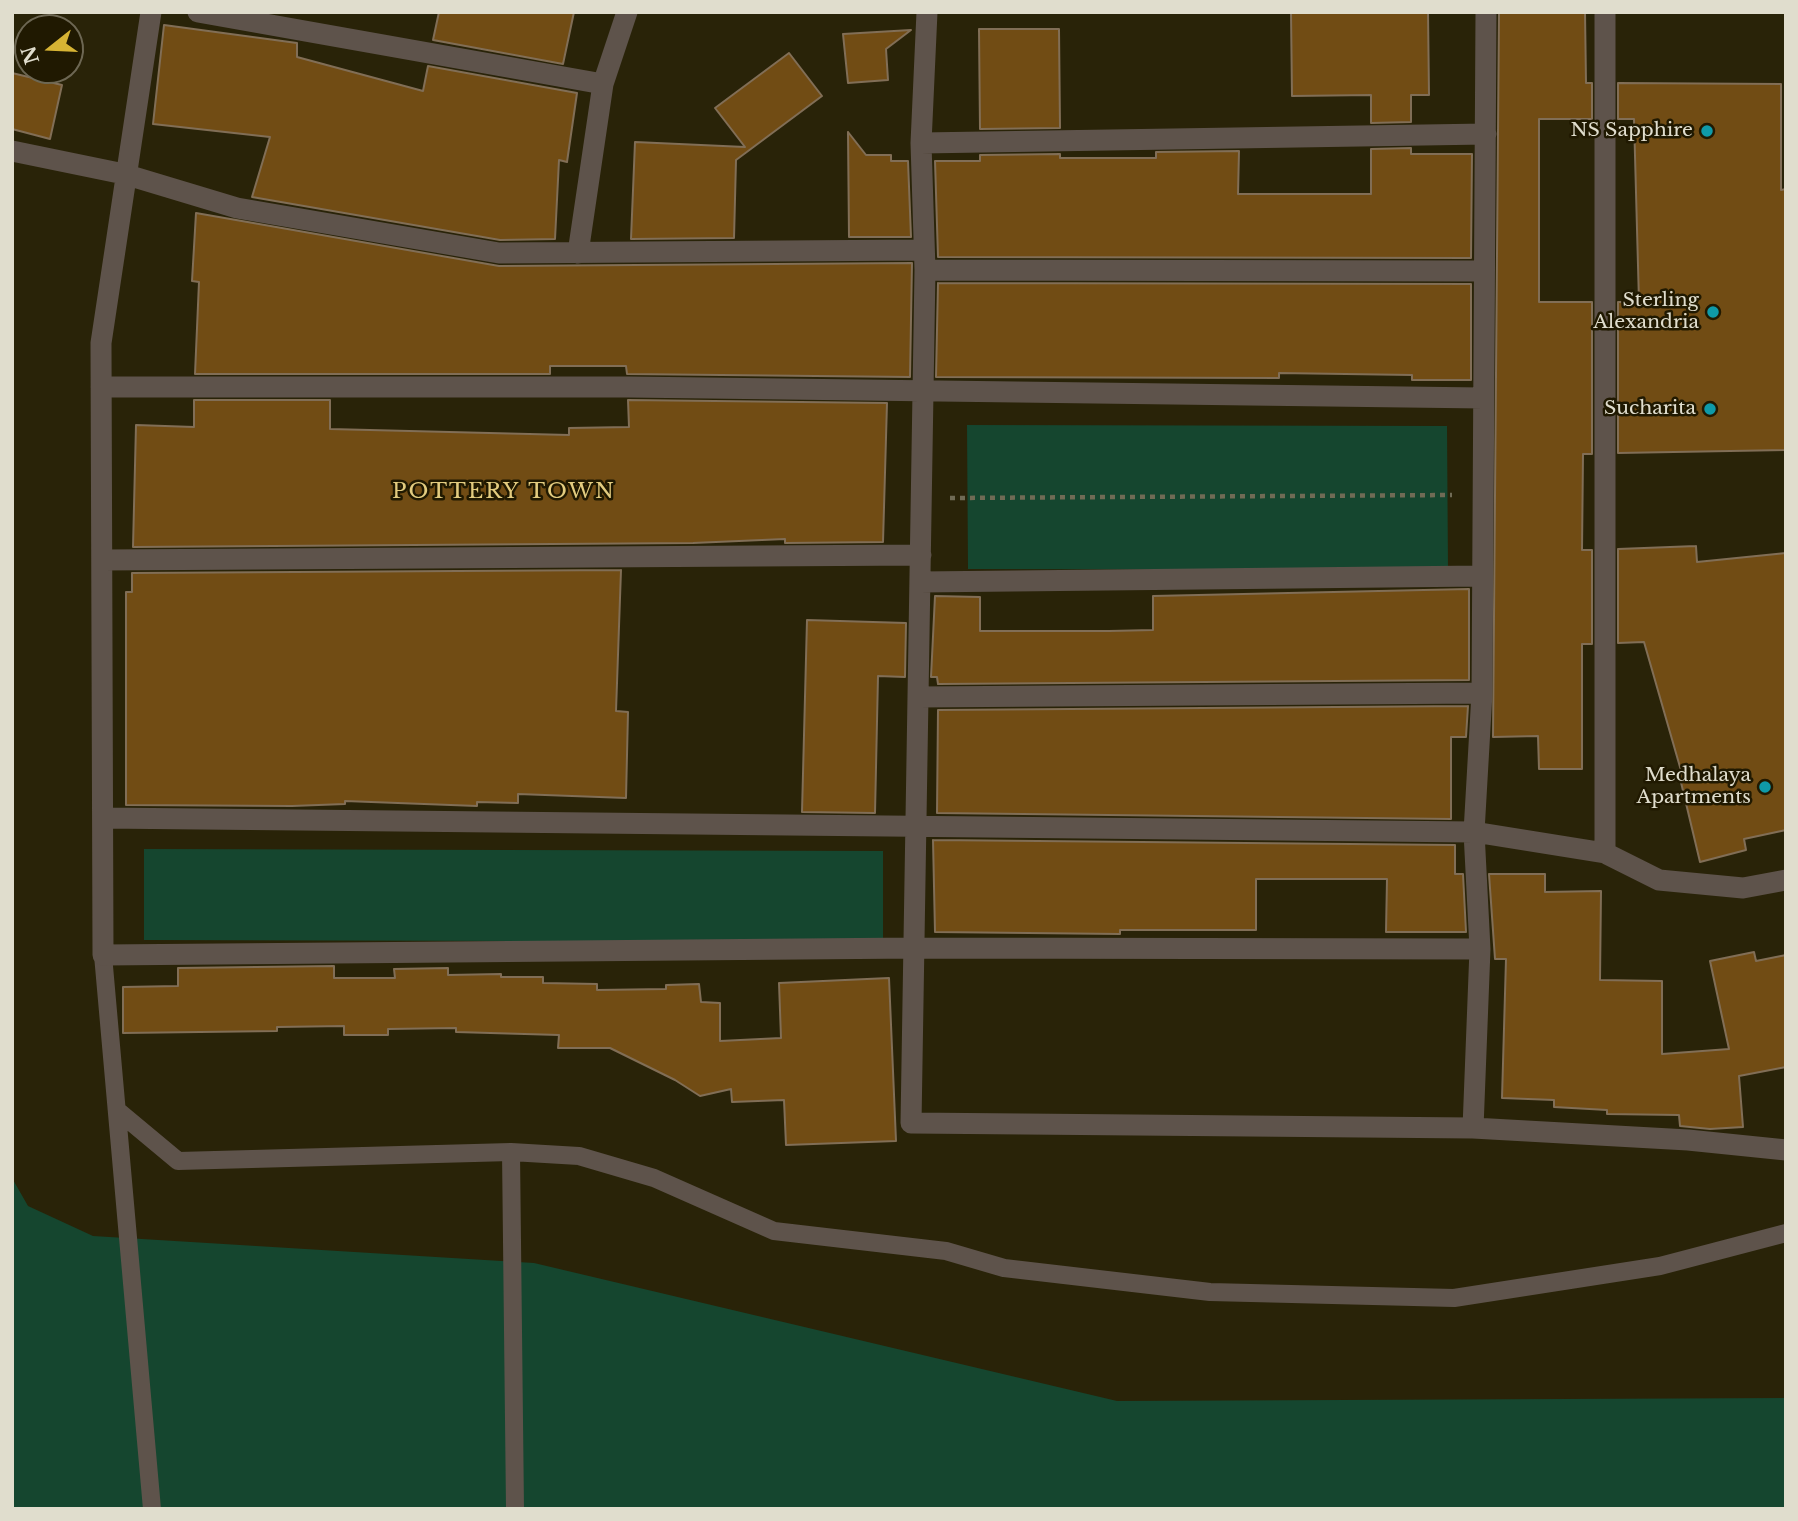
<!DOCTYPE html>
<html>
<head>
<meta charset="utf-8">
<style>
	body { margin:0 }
	#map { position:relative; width:1798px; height:1521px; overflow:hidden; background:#292308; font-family:"Libre Baskerville",serif }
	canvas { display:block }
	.frame { position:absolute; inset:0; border:14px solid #e0ddcd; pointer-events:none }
	.north { position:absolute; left:14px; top:14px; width:70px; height:70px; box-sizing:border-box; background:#201901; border:2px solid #6d6753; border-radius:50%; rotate:252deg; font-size:19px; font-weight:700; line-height:28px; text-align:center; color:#e0ddcd }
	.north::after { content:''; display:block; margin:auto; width:24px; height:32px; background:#d7b434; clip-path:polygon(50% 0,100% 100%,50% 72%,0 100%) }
</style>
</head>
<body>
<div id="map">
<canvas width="1798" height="1521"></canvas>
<div class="frame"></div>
<div class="north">N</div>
</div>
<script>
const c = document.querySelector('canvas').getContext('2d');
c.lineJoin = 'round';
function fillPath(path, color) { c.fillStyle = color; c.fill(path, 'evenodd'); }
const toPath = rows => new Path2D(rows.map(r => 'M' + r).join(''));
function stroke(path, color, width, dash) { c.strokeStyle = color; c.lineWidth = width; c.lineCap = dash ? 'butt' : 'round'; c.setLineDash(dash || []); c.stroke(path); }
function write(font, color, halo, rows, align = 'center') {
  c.font = font + ' "Libre Baskerville",serif'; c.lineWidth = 5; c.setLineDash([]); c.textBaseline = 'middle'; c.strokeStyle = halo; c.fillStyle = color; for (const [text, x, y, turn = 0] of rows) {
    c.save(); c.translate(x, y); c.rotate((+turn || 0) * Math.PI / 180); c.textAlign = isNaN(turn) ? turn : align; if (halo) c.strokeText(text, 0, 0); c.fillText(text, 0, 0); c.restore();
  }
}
fillPath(toPath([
	[967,425,1447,426,1448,570,968,569],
	[144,849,883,851,883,942,144,940],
	[12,1178,28,1206,93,1236,534,1263,1117,1401,1786,1398,1786,1509,12,1509]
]), '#15462f');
const building = toPath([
	[439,12,574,12,563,64,433,40,439,12],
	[1291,12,1428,12,1429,95,1411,95,1411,122,1371,123,1371,95,1292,96,1291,12],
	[1499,12,1585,12,1586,83,1592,83,1592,119,1539,119,1539,302,1592,302,1592,454,1583,454,1582,550,1592,550,1592,644,1582,644,1582,769,1539,769,1538,736,1493,737,1499,12],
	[164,25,297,43,297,57,423,91,428,66,577,93,567,162,559,160,555,239,500,240,252,197,270,137,153,124,164,25],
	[979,29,1059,29,1060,128,980,129,979,29],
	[911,30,886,49,888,80,848,83,843,34,911,30],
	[789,53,822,96,736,160,734,238,631,239,635,142,745,147,715,108,789,53],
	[12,73,62,85,50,139,12,129,12,73],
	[1618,83,1781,84,1781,190,1786,189,1786,450,1618,453,1618,302,1639,302,1634,119,1618,119,1618,83],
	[848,132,866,155,891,155,891,161,908,161,911,237,849,237,848,132],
	[1411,148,1411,154,1472,154,1471,258,938,257,935,161,980,161,980,155,1060,154,1060,158,1156,158,1156,152,1239,151,1238,194,1371,194,1371,149,1411,148],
	[196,213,499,266,912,263,910,377,627,374,626,366,550,366,550,374,195,374,199,282,192,281,196,213],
	[938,283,1471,284,1471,380,1412,380,1412,375,1279,373,1279,378,936,377,938,283],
	[194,400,330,400,330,429,569,435,569,428,629,427,628,400,887,403,883,542,785,543,785,539,693,543,133,547,136,425,194,427,194,400],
	[1696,546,1697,562,1786,553,1786,830,1744,839,1746,850,1700,862,1679,774,1682,774,1644,642,1618,643,1618,549,1696,546],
	[621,570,616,711,628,712,626,798,518,794,518,803,477,802,477,806,345,801,345,804,292,806,126,805,126,592,132,592,132,573,621,570],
	[1469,589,1469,680,938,684,937,677,931,677,935,596,980,597,980,631,1109,631,1153,630,1153,596,1469,589],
	[807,620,906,623,905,677,878,676,875,813,802,812,807,620],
	[1468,706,1466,737,1451,737,1451,819,937,813,938,710,1468,706],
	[933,840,1455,845,1455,874,1463,874,1466,932,1386,932,1387,879,1256,879,1256,930,1120,930,1120,934,935,932,933,840],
	[1489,874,1545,874,1545,892,1601,891,1600,980,1662,981,1662,1054,1729,1049,1710,961,1754,952,1756,961,1786,955,1786,1067,1739,1076,1743,1127,1710,1129,1680,1126,1679,1115,1607,1114,1607,1110,1554,1107,1554,1100,1502,1098,1506,959,1495,959,1489,874],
	[334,966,334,978,395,978,394,969,448,968,448,975,501,974,501,977,543,977,543,983,597,984,597,990,666,989,666,985,699,984,701,1002,720,1003,720,1041,781,1038,779,983,889,978,896,1141,786,1145,784,1100,732,1102,731,1089,700,1096,675,1080,610,1048,558,1048,559,1035,456,1032,456,1028,388,1029,388,1035,344,1035,344,1026,277,1027,277,1031,123,1033,123,987,178,986,178,968,334,966]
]);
fillPath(building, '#714c14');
stroke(building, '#816e56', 2);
stroke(toPath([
	[950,498,1452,495]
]), '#706b55', 4.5, [5, 5]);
stroke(toPath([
	[103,955,152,1509],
	[118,1111,178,1161,511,1152],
	[515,1509,511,1152,579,1156,654,1178,774,1231,946,1251,1004,1268,1210,1292,1454,1298,1660,1266,1786,1233]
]), '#5e534b', 18);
stroke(toPath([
	[151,12,101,343,103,955,916,948,1480,949],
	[198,12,603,84],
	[927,12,921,143,925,270,911,1123,1473,1128,1688,1140,1786,1150],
	[921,143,1486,134],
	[12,151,124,174,237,208,499,253,924,250],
	[578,253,603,84,627,12],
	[925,270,1483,271],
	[101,387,628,387,1483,398],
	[102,560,921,555],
	[920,582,1481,576],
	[918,697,1482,693],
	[103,818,1474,832,1605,853,1659,880,1743,888,1786,880],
	[1605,853,1605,12],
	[1473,1128,1480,949,1474,832,1482,693,1486,12]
]), '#5e534b', 21);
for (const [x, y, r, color] of [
	[1707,131,7,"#0f9aa8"],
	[1713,312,7,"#0f9aa8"],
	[1710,409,7,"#0f9aa8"],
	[1765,787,7,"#0f9aa8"]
]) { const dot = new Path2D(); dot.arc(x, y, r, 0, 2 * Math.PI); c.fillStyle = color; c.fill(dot); stroke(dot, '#201901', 2.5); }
write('19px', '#e0ddcd', '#201901', [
	["NS Sapphire",1693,131],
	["Sterling",1699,301],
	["Alexandria",1699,323],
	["Sucharita",1696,409],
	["Medhalaya",1751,776],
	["Apartments",1751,798]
], 'right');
c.letterSpacing = '2px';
write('21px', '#e3cc7f', '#201901', [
	["POTTERY TOWN",504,492]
]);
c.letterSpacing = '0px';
</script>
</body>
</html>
